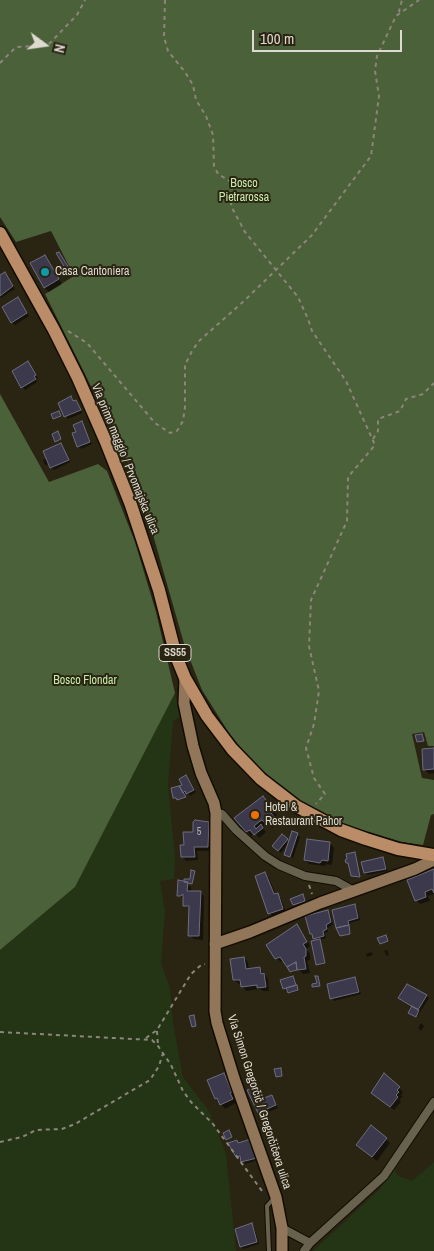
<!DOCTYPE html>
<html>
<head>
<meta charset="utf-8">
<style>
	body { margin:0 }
	#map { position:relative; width:434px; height:1251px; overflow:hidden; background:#2a2413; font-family:"Archivo Narrow",sans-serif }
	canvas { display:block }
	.north { position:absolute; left:20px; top:20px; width:50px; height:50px; -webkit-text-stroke:4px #2a2413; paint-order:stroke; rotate:104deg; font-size:14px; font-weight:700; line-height:20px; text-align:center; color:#dedacf }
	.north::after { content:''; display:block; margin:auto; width:18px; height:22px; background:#dedacf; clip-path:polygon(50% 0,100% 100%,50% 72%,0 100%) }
	.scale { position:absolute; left:252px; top:30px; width:150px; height:22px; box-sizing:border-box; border:2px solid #dedacf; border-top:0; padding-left:6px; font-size:15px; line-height:18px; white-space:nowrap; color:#dedacf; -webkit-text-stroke:4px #2a2413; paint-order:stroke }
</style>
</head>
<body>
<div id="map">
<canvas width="434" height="1251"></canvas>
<div class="north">N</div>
<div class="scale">100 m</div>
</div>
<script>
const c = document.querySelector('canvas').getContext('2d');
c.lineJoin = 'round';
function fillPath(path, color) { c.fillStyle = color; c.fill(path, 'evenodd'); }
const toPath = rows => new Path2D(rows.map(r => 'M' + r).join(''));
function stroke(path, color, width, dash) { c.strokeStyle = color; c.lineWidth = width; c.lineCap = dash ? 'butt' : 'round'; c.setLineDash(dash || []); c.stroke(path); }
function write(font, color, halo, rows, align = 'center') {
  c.font = font + ' "Archivo Narrow",sans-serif'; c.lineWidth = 4; c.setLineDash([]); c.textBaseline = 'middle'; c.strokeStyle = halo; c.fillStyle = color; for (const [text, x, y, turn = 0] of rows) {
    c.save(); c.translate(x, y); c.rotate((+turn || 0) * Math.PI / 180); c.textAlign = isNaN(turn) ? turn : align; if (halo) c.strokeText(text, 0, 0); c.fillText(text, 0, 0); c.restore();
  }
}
fillPath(toPath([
	[175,693,180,717,173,721,168,785,175,857,174,879,160,881,165,912,161,963,170,988,173,1023,183,1077,209,1111,226,1154,236,1251,0,1251,0,950,75,887],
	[434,1162,434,1251,313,1251,379,1190,395,1168,397,1175,412,1181]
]), '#243515');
fillPath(toPath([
	[0,0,434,0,434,746,428,746,424,732,412,734,422,778,434,780,434,814,431,815,423,845,402,842,346,825,305,804,274,782,245,753,229,733,202,690,185,647,151,528,127,461,84,372,45,294,74,276,51,231,16,242,0,217],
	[0,394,49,482,98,464,107,471,135,542,156,612,175,693,75,887,0,950]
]), '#4b613a');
fillPath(toPath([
	[45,257,62,284,49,292,45,288,31,264],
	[0,276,7,276,15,289,1,298,0,297],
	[20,302,29,316,15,325,12,322],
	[30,366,38,378,36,379,37,382,25,390,13,372],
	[71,397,78,404,82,413,68,419,59,403],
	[81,423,92,444,81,449,79,446,78,432],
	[61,444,70,462,54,470,51,467],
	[45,459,50,464,45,465,43,460],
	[434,750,434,773,429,774,424,769],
	[188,779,196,792,190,796,188,793,184,795,186,798,179,800,178,798,174,798],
	[267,802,277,815,274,818,278,823,272,828,267,823,264,825,262,827,266,832,259,838,255,833,251,836,236,818],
	[208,823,213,827,212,851,197,851,198,860,186,861,182,856,194,834],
	[297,834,300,837,293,858,285,854,288,844,281,853,276,848,282,835,289,843],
	[330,843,334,848,332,865,326,864,325,866,309,864,305,860],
	[382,858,385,861,388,871,368,875,365,872],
	[434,870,434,894,428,896,430,901,420,904,416,900],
	[265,874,269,878,276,895,281,898,286,913,274,917,269,913],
	[187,884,191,888,191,892,200,892,204,896,203,940,194,939,189,935,190,909,184,905,184,899,178,895],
	[354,905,357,908,360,920,350,923,350,934,342,936,341,935],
	[327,912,330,914,333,924,328,928,328,932,325,933,326,938,320,940,325,963,318,965,318,941,311,933],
	[297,926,310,946,306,949,310,954,310,960,307,961,310,973,303,974,299,970,292,973,284,960,281,962,276,958],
	[387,950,389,955,387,956,384,951],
	[371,952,373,955,367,957,366,954],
	[244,958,248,962,249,970,260,969,264,973,268,979,269,991,263,991,260,989,246,991,242,984,239,984,234,980],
	[293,977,295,980,298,991,290,993,284,989,282,981],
	[355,978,357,981,361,994,334,1001,332,998],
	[427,996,429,998,417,1017,410,1013],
	[421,1023,424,1026,421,1031,418,1028],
	[224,1074,228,1079,236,1103,225,1109,216,1098],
	[258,1087,265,1099,271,1096,278,1108,261,1115,259,1112],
	[399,1088,403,1092,401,1095,402,1097,399,1100,401,1102,394,1110,372,1093],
	[386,1139,390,1143,377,1161,361,1149],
	[251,1141,258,1160,245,1164,242,1159,237,1157,239,1144],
	[252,1225,254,1227,259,1244,244,1249,241,1246]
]), '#0007');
const building = toPath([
	[59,252,69,268,66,270,56,253,59,252],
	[45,255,59,279,44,288,30,263,45,255],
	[5,272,13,286,0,296,0,275,5,272],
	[18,297,27,313,11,323,2,307,18,297],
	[28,361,36,375,34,376,36,379,21,388,12,371,28,361],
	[71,396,73,401,76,400,81,410,64,417,58,403,71,396],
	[59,411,61,416,53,419,51,414,59,411],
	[82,421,90,442,77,447,72,433,76,432,73,425,82,421],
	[58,431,61,439,55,442,52,434,58,431],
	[61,443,69,460,50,468,43,451,61,443],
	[422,734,424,741,417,742,415,735,422,734],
	[434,748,434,769,423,770,422,749,434,748],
	[186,775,194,790,186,794,185,791,183,793,179,786,182,785,179,779,186,775],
	[179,786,186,797,177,800,176,798,173,798,171,788,179,786],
	[263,796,274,811,271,813,275,818,267,825,262,820,260,821,254,826,256,829,261,824,263,828,254,835,250,830,246,832,234,818,263,796],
	[195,820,209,822,208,847,194,847,195,857,181,857,180,845,184,845,183,832,193,832,193,822,195,820],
	[292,831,298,833,290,857,284,855,292,831],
	[282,834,288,839,278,851,272,846,282,834],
	[307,839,330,842,328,861,322,860,320,863,304,860,307,839],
	[355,852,360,877,351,876,348,863,346,863,345,860,347,859,346,854,355,852],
	[383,857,386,869,364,873,361,862,383,857],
	[434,869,434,893,432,889,425,892,426,897,415,901,407,880,434,869],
	[191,870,195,871,192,884,184,882,184,879,190,879,191,870],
	[265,872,274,894,278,893,283,909,268,914,255,876,265,872],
	[178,880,188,882,187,891,201,891,199,936,188,936,189,906,183,906,183,894,181,896,177,896,178,880],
	[303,894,305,901,293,905,290,899,303,894],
	[355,904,358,918,348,921,349,925,336,928,332,910,355,904],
	[328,910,331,922,326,925,327,929,323,931,324,936,313,939,312,934,310,934,305,916,328,910],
	[297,924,307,942,303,944,306,949,306,956,304,957,306,969,297,970,296,962,287,967,280,957,275,959,266,945,297,924],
	[349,925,350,934,340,936,336,928,349,925],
	[386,935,388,941,380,944,377,938,386,935],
	[320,939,325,963,316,965,311,941,320,939],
	[244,957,246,969,260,967,261,974,264,973,266,987,257,988,257,985,241,987,240,980,233,980,230,959,244,957],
	[296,962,297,970,290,972,287,967,296,962],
	[293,976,296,985,283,989,280,980,293,976],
	[315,976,318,976,320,986,312,987,312,984,317,983,315,976],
	[355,977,359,992,330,999,327,984,355,977],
	[407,984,427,995,418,1010,398,998,407,984],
	[297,985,298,990,288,993,286,988,297,985],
	[412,1006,419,1010,416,1017,408,1013,412,1006],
	[194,1015,196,1026,192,1027,189,1016,194,1015],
	[281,1068,282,1076,276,1077,274,1069,281,1068],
	[224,1073,232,1092,230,1093,233,1099,220,1105,217,1098,215,1099,207,1080,224,1073],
	[384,1073,400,1087,397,1090,399,1092,396,1095,398,1097,390,1107,371,1093,384,1073],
	[258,1086,264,1098,272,1095,276,1105,258,1113,247,1090,258,1086],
	[371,1125,387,1138,372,1157,356,1145,371,1125],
	[229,1130,232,1137,226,1140,223,1133,229,1130],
	[251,1139,257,1158,241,1162,240,1156,236,1157,228,1143,237,1140,238,1143,251,1139],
	[252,1223,257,1242,240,1247,235,1229,252,1223]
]);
fillPath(building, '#3b394b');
stroke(building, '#6e6c80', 1);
const lane = toPath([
	[269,1251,267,1206,274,1198]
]);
const street = toPath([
	[216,813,222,814,236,830,265,856,279,865,305,876,336,881,354,891],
	[282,1228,310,1243],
	[304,1251,310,1243,384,1176,434,1102]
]);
const secondary = toPath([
	[185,678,184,703,193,746,201,773,214,803,216,813,215,1011,217,1023,234,1078,276,1197,282,1228,282,1251],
	[215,944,250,932,320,903,415,869,434,860]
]);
const primary = toPath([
	[0,233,54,330,78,378,106,442,131,505,159,590,176,656,185,678,207,716,232,749,261,779,296,806,341,830,366,839,398,849,434,855]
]);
stroke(lane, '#130d01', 6);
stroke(street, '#130d01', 10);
stroke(secondary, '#130d01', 14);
stroke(primary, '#130d01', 15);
stroke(toPath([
	[165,0,164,37,168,51,185,72,193,85,196,100,206,116,213,135,214,166,218,174,233,183,231,206,245,232,298,297,308,319,312,331,346,381,375,445,348,477,347,521,311,600,309,646,319,691,314,724,306,748,314,778,325,794,316,804],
	[400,12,399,11,402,0],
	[0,63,16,47,48,45,77,15,85,0],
	[68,331,87,343,155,423,170,433,177,431,183,421,185,407,185,365,192,351,199,341,244,301,312,235,371,156,379,96,375,71,377,56,396,16,419,0],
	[373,439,378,431,378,419,400,411,406,399,423,394,434,383],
	[309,885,312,894],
	[157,1031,158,1046],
	[0,1032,152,1040,158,1046,171,1065,183,1091,191,1102,213,1124,262,1191],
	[146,1038,157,1030,191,974,200,966,205,964],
	[0,1142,22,1137,36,1130,62,1129,75,1124,150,1080,159,1066,163,1053]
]), '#8b8679', 2, [4, 4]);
stroke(lane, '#67614e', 4);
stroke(street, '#67614e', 8);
stroke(secondary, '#91765a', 11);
stroke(primary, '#ba8c67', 12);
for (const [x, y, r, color] of [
	[45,272,5,"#0f9aa8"],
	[255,815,5,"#e8710a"]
]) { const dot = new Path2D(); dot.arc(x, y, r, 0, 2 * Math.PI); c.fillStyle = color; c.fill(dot); stroke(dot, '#2a2413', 2); }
write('10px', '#b5b2ae', null, [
	["5",199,832]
]);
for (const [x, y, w] of [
	[175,653,32]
]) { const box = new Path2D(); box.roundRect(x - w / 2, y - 8.5, w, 17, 4); c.fillStyle = '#2a2413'; c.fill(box); stroke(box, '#dedacf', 1); }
write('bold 11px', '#dedacf', null, [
	["SS55",175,653]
]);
write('12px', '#c8edaa', '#2a2413', [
	["Bosco",244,184],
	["Pietrarossa",244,198],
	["Bosco Flondar",85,681]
]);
write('12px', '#dedacf', '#2a2413', [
	["Casa Cantoniera",55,272],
	["Hotel &",265,808],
	["Restaurant Pahor",265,822]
], 'left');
write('12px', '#dedacf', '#2a2413', [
	["Via primo maggio / Prvomajska ulica",125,459,68],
	["Via Simon Gregorčič / Gregorčičeva ulica",259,1102,72]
]);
</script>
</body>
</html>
